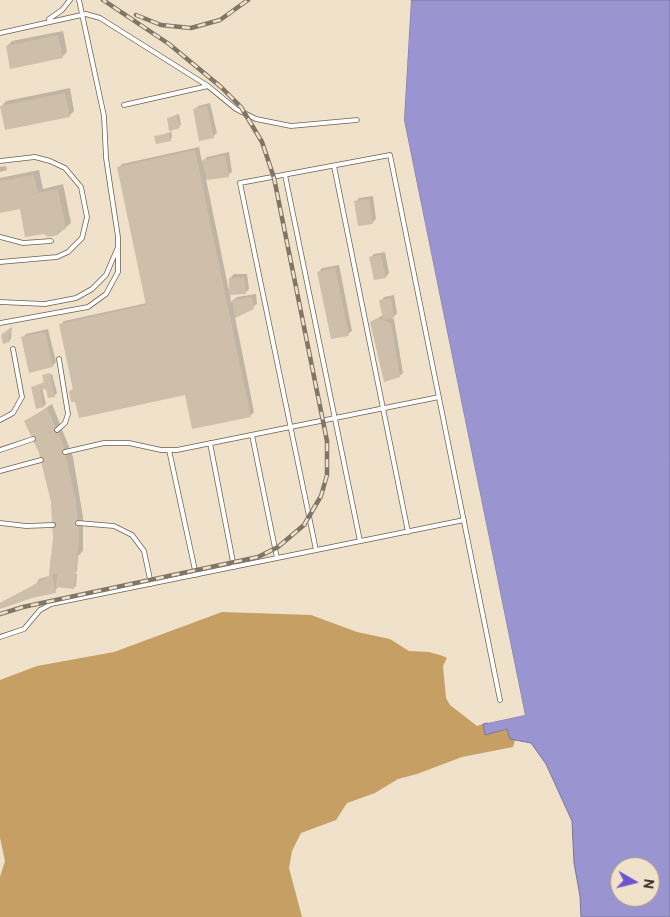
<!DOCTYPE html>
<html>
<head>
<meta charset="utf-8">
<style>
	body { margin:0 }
	#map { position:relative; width:670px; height:917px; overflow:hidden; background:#f0e1cb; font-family:Cabin,sans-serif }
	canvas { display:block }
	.north { position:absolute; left:610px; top:857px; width:50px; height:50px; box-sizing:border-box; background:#f0e1cb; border:1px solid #a29787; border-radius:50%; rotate:98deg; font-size:14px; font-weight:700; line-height:20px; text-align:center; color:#2e2820 }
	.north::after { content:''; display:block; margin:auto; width:18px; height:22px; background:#6e55cf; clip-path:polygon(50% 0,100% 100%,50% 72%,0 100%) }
</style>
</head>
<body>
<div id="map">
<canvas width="670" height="917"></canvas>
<div class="north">N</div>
</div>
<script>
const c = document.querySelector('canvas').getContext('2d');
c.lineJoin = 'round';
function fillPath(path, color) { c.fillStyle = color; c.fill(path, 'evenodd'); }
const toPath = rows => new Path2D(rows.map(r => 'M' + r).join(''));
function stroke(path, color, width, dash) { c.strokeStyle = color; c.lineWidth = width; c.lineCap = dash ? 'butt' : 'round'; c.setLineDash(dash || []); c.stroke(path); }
fillPath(toPath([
	[222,612,311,615,357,632,390,639,409,651,429,652,443,656,447,658,443,666,446,698,450,705,477,726,483,724,485,735,507,729,510,739,515,740,513,747,462,757,417,774,398,779,375,793,347,803,336,820,301,833,292,851,289,868,302,917,0,917,0,877,5,861,0,838,0,680,37,666,114,652]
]), '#c69f65');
const water = toPath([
	[411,0,670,0,670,917,581,917,580,896,574,863,572,821,546,764,531,743,510,739,507,729,485,735,483,724,525,715,404,120,411,0],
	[620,867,650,867,650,897,620,897,620,867]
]);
fillPath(water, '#9a94d1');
stroke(water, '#7a749c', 1);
fillPath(toPath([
	[409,0,411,0,404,120,525,715,488,723,487,721,522,714,401,120]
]), '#f0e1cb');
fillPath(toPath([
	[63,31,67,52,62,57,7,46,12,41],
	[70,88,74,111,69,116,1,107,6,101],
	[210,103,217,133,213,136,194,110,198,106],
	[179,114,181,125,171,129,172,137,170,140,156,137,171,132,168,118],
	[199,147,202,162,207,157,229,152,232,172,228,175,206,179,229,291,230,278,234,274,247,274,249,289,245,293,230,294,231,302,237,297,256,294,257,304,235,317,254,412,251,415,193,428,186,394,76,400,70,391,74,388,60,325,64,321,147,303,119,167,122,164],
	[6,166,7,170,0,172,0,167],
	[39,170,43,189,63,184,71,223,58,234,20,208,0,212,0,178],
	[373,196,376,219,372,223,355,202,359,198],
	[385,252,389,273,386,277,375,279,370,258,374,254],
	[339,265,352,331,348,334,319,272,322,268],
	[394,295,397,313,392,319,394,319,403,373,399,376,371,322,383,315,381,301,384,297],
	[12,327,11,339,9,341,4,333],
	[48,329,56,362,52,366,22,338,26,334],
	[52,374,57,393,55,395,47,387,42,388,46,404,43,406,32,387,45,382,45,376],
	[52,404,73,457,83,517,83,551,78,556,77,571,74,574,77,574,76,586,73,588,58,586,55,592,32,597,0,608,0,603,36,584,39,579,49,576,51,555,54,552,54,521,49,487,40,453,26,421]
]), '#0003');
fillPath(toPath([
	[58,35,63,58,10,69,6,46],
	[65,93,70,117,5,130,0,106],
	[207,106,214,138,199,141,193,109],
	[177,116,180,128,169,131,167,118],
	[169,133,171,141,156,144,154,136],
	[195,150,251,417,192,429,185,395,79,418,75,402,71,402,69,391,73,390,59,324,146,305,117,167],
	[225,155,229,177,207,180,202,160],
	[34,175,38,193,58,189,66,229,58,231,58,235,48,237,44,234,25,237,20,209,0,213,0,181],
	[369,199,373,224,358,226,354,201],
	[381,255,386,278,374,280,369,257],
	[335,268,349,336,331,339,317,272],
	[244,277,246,294,229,295,229,278],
	[252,297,254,309,235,318,232,300],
	[391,298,394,318,383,320,391,323,400,377,384,382,370,322,378,318,383,320,379,300],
	[10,328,11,333,8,334,10,342,3,344,1,335],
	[45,332,53,367,29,373,21,337],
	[50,373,55,397,48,398,46,389,40,390,44,407,36,409,31,387,44,383,42,375],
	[47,408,63,444,76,501,79,538,74,589,56,587,57,574,52,574,56,593,32,598,0,609,0,604,49,576,53,538,51,502,39,453,24,421]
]), '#cebfaa');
const lane = toPath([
	[49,19,62,10,70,0],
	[0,33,86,14,100,18,208,86,236,109,256,119,291,126,357,120],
	[124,105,208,86],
	[0,161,35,157,50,161,65,168,81,187,87,217,82,238,68,252,57,257,0,262],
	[334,166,408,532],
	[285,175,360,541],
	[0,237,23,243,51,241],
	[0,302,45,304,76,298,92,289,106,275,118,247],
	[0,323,88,307,106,294,118,272,118,237,106,158,104,116,79,0],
	[0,420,13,413,22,397,13,349],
	[57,430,65,423,68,414,59,359],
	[252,435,277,558],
	[210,443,234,567],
	[0,450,33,439],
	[169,450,196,575],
	[65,452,104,443,129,443,161,450,177,450,439,397],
	[0,471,41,460],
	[0,523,26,526,53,525],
	[78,523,114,526,132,535,144,551,151,584],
	[316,550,240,183,390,155,500,700],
	[0,637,24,629,40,610,51,604,464,520]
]);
stroke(lane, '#6e604d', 5.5);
stroke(lane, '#fff', 4);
const rail = toPath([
	[136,15,161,25,191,28,220,20,248,0],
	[0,614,23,607,258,557,278,547,304,525,321,496,327,475,327,441,274,178,262,142,241,107,221,87,169,44,103,0]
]);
stroke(rail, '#807668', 4.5);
stroke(rail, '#f0e1cb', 2.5, [8]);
</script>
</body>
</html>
